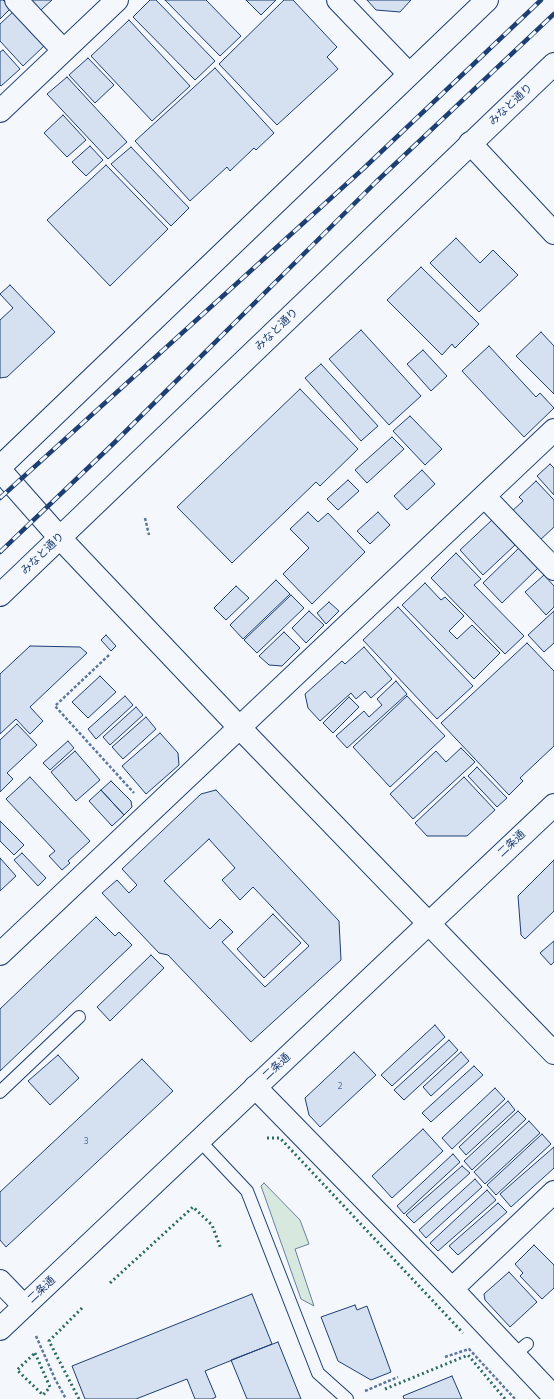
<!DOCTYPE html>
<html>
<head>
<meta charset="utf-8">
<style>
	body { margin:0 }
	canvas { display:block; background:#f4f7fb }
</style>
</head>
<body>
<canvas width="554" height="1399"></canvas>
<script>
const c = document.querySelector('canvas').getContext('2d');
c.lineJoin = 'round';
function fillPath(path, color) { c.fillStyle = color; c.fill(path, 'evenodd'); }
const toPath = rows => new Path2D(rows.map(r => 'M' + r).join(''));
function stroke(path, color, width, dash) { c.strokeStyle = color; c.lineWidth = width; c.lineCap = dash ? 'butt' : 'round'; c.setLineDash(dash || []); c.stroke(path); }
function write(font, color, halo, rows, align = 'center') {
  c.font = font + ' "Titillium Web","Noto Sans JP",sans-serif'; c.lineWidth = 3; c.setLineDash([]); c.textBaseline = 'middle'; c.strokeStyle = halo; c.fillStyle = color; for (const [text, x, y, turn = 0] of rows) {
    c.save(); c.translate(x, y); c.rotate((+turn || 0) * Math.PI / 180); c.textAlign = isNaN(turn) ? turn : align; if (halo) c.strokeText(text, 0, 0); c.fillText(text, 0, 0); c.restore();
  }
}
const green = toPath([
	[264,1183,300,1220,309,1244,295,1249,314,1306,301,1299,261,1186,264,1183]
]);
fillPath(green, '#d7e8df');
stroke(green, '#687fa3', 1);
const building = toPath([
	[0,0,3,0,11,8,0,19,0,0],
	[31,0,52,0,41,10,31,0],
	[150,0,156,0,215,61,195,80,133,17,150,0],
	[165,0,206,0,241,36,220,56,165,0],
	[246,0,276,0,261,15,246,0],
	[284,0,293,0,337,47,327,57,338,69,277,125,219,64,284,0],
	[367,0,411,0,400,12,376,10,367,0],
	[13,12,44,46,23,66,0,41,0,24,13,12],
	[129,20,190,86,152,121,91,56,129,20],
	[3,50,20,69,1,86,0,85,0,52,3,50],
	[88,58,114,85,95,103,69,75,88,58],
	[215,68,274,133,256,150,254,148,230,171,227,167,190,201,135,141,215,68],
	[67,77,127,142,108,159,47,94,67,77],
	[63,115,86,140,67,157,44,133,63,115],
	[90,146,103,160,86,176,72,162,90,146],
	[131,147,189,208,171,226,111,164,131,147],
	[106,165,168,229,110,286,47,220,106,165],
	[456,238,480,263,493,250,518,275,479,312,430,263,456,238],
	[421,267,479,324,455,348,452,344,442,355,387,300,421,267],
	[10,285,55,332,7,377,0,378,0,320,13,308,0,294,10,285],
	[361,330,421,396,389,425,329,359,361,330],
	[541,332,554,346,554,394,516,356,541,332],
	[489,346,536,397,540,393,554,408,524,437,462,371,489,346],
	[423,350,447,376,431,391,407,364,423,350],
	[321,364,378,426,361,441,305,378,321,364],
	[300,389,358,449,320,486,316,482,232,563,177,507,300,389],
	[410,416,442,449,425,465,393,431,410,416],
	[392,437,404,449,367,483,355,470,392,437],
	[550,464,554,468,554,495,537,476,550,464],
	[422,470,435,484,407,510,394,496,422,470],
	[348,480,359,491,338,510,327,499,348,480],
	[536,481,554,500,554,527,539,541,511,512,523,501,519,497,536,481],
	[308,512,318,522,328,513,365,552,312,604,283,574,309,548,290,529,308,512],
	[378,512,390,525,370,544,357,531,378,512],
	[492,520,515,545,483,575,460,550,492,520],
	[519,548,538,568,502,603,483,583,519,548],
	[456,553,481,579,474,585,524,636,505,654,431,578,456,553],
	[544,575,554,586,554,607,546,615,525,592,544,575],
	[276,580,290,594,243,639,230,625,276,580],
	[425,583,441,600,445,597,464,616,449,631,457,639,472,625,500,653,474,679,402,605,425,583],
	[236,586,249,598,226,620,214,608,236,586],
	[291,595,304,608,257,653,244,640,291,595],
	[329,602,339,611,326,624,317,613,329,602],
	[398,607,473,686,437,719,363,640,398,607],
	[309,611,324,625,306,643,292,628,309,611],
	[554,611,554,643,544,652,528,635,554,611],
	[284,632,300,648,282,666,269,665,259,656,284,632],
	[106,635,116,646,111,651,101,640,106,635],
	[527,643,554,671,554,746,520,778,523,781,509,795,441,723,527,643],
	[30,646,80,647,87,653,30,707,43,721,30,734,16,719,0,734,0,674,30,646],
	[364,647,392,679,371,698,365,691,356,699,351,693,320,721,308,708,305,694,342,661,345,664,364,647],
	[100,676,116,692,88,718,72,702,100,676],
	[396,681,407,694,347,748,336,736,364,711,369,717,382,705,377,699,396,681],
	[125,696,133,705,96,739,88,729,125,696],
	[407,696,445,736,390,787,353,747,407,696],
	[349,697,359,707,333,733,323,723,349,697],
	[136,707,143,715,110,745,103,737,136,707],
	[146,717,156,729,123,759,112,747,146,717],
	[17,724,37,745,7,773,13,779,0,792,0,740,17,724],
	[160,733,178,753,179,765,146,794,122,766,160,733],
	[68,741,74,748,50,770,43,763,68,741],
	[461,748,475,762,413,819,390,794,436,751,446,762,461,748],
	[75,751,100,780,76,801,51,772,75,751],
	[477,767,507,798,497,807,468,776,477,767],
	[30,777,90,841,68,861,70,863,62,870,49,856,55,851,6,799,30,777],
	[464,777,495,810,467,836,427,836,415,823,464,777],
	[111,781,131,801,132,807,124,815,101,790,111,781],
	[101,790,124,815,112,826,89,801,101,790],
	[216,790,339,921,341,960,251,1042,168,955,159,953,102,893,117,880,129,893,137,885,122,869,201,794,216,790],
	[209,839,235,868,222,880,240,900,253,887,309,946,265,987,222,942,233,932,220,919,210,929,164,881,209,839],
	[0,821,24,845,14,855,0,841,0,821],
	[22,853,46,878,38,886,14,860,22,853],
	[0,858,16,876,0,891,0,858],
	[554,860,554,911,525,939,521,935,518,896,554,860],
	[273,914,301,943,264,978,237,949,273,914],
	[96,917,115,936,119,932,132,945,0,1071,0,1009,96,917],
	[554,941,554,962,551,965,540,953,554,941],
	[151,955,164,968,110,1021,97,1007,151,955],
	[435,1025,445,1037,392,1086,381,1075,435,1025],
	[449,1040,458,1050,404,1100,394,1090,449,1040],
	[354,1052,376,1075,320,1127,309,1115,305,1098,354,1052],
	[461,1052,469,1061,431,1096,423,1087,461,1052],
	[58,1055,79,1078,50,1105,28,1081,58,1055],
	[142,1059,173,1091,6,1247,0,1240,0,1192,142,1059],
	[474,1066,483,1075,431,1122,422,1113,474,1066],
	[495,1088,505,1099,452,1149,442,1138,495,1088],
	[508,1101,515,1110,466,1155,459,1147,508,1101],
	[518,1111,526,1119,472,1170,464,1161,518,1111],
	[529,1121,540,1133,485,1184,474,1172,529,1121],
	[423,1129,443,1151,392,1198,372,1176,423,1129],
	[542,1134,551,1144,496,1195,487,1185,542,1134],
	[554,1147,554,1168,511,1207,500,1194,554,1147],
	[453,1154,460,1162,404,1214,397,1206,453,1154],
	[462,1166,470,1173,414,1223,406,1215,462,1166],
	[475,1179,482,1187,426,1238,419,1230,475,1179],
	[487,1190,496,1200,438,1251,430,1243,487,1190],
	[498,1203,507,1212,458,1255,449,1246,498,1203],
	[534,1245,554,1265,554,1288,542,1299,520,1276,523,1273,515,1264,534,1245],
	[509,1272,537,1302,510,1327,485,1300,484,1294,509,1272],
	[252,1294,272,1344,205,1371,216,1397,212,1399,195,1399,187,1379,136,1399,85,1399,72,1366,252,1294],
	[355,1305,357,1310,367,1306,391,1372,371,1380,338,1361,321,1317,355,1305],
	[278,1342,301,1399,247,1399,231,1360,278,1342],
	[452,1376,462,1399,404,1399,403,1396,452,1376]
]);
fillPath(building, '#d5e0f0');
stroke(building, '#1d3f73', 1);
const lane = toPath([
	[0,1092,79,1017],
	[199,1140,247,1191,318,1373,347,1399],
	[514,1355,527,1344]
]);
const street = toPath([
	[16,0,63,50],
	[338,0,409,74],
	[0,111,117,0],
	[470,143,554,233],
	[485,497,554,569],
	[0,954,554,430],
	[255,1087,452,1289,554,1397],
	[0,1281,24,1306],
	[452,1289,554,1192]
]);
const secondary = toPath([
	[0,470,60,538,240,728,554,1053],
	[0,1329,554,805]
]);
const highway = toPath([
	[0,467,487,0],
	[0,595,554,64]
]);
stroke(lane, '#1d3f73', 14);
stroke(street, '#1d3f73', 24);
stroke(secondary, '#1d3f73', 24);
stroke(highway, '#1d3f73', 24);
stroke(toPath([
	[145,518,149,535],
	[109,655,55,706,134,793],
	[36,1336,55,1379,66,1399],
	[445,1357,469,1349,515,1399],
	[365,1391,398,1377]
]), '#5e769c', 2.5, [3, 2]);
stroke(lane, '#f4f7fb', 12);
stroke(street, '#f4f7fb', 22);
stroke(secondary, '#f4f7fb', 22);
stroke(highway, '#f4f7fb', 22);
const rail = toPath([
	[0,498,363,169,541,0],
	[0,552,114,443,376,182,554,14]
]);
stroke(rail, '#1d3f73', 4.5);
stroke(rail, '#f4f7fb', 3, [9]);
stroke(toPath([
	[267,1138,280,1138,463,1333],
	[110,1283,193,1207,212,1225,221,1249],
	[35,1353,50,1387,43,1395,17,1370,35,1353],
	[385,1389,468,1355,505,1399],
	[79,1399,49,1341,84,1306]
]), '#2c6c60', 3, [2, 3]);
write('9px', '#4b6792', null, [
	["2",340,1087],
	["3",86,1142]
]);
write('11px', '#1d3f73', '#f4f7fb', [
	["みなと通り",511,105,-43],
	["みなと通り",277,330,-44],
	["みなと通り",43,554,-44],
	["二条通",512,844,-43],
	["二条通",277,1067,-43],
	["二条通",42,1290,-43]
]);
</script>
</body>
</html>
